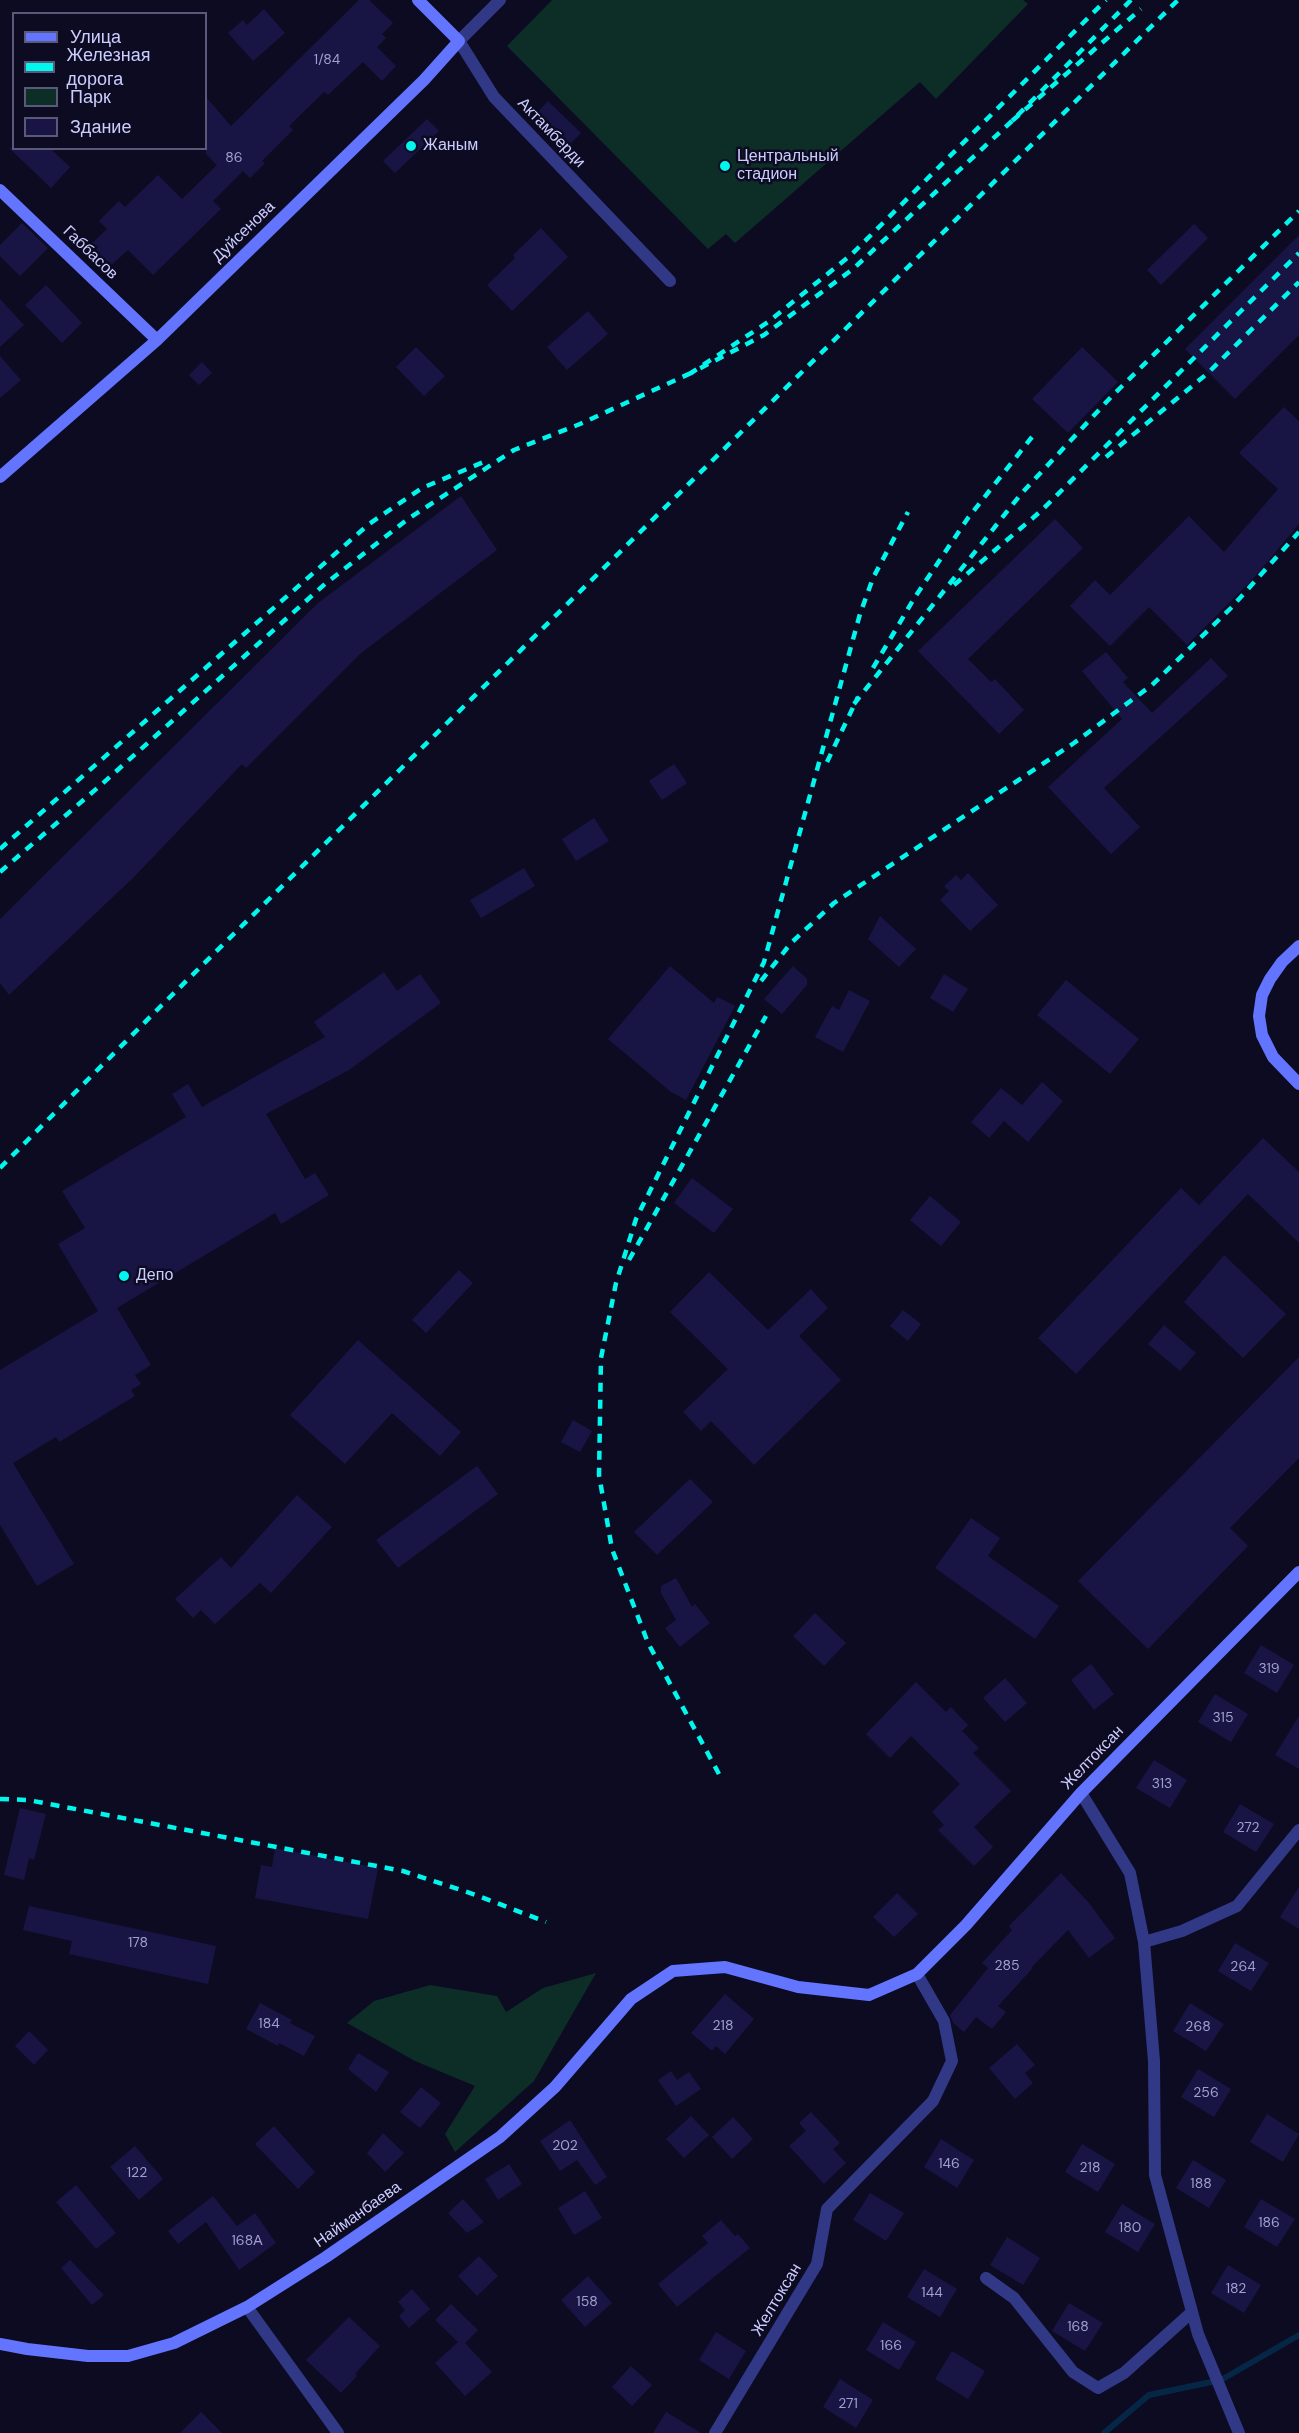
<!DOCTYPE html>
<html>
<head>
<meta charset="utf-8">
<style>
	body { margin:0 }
	#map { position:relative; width:1299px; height:2433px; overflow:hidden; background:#0c0b22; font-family:"DM Sans",sans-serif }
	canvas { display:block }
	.legend { position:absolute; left:12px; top:12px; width:195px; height:138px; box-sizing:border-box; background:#0c0b22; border:2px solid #59597a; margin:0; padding:8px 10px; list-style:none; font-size:18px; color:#cccdff }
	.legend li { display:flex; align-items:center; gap:12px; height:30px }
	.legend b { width:30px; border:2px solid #59597a }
</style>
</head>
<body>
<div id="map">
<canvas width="1299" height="2433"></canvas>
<ul class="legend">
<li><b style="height:8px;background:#6375ff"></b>Улица</li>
<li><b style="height:8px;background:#00f7ed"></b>Железная дорога</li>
<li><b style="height:16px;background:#0d2d27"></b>Парк</li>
<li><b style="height:16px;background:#181545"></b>Здание</li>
</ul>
</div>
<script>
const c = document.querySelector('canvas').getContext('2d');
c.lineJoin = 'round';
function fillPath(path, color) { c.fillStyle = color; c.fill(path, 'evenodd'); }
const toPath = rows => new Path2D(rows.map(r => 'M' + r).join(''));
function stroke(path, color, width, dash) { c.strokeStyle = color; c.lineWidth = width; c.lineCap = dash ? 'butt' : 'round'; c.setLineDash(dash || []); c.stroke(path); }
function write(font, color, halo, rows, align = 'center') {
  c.font = font + ' "DM Sans",sans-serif'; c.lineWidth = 5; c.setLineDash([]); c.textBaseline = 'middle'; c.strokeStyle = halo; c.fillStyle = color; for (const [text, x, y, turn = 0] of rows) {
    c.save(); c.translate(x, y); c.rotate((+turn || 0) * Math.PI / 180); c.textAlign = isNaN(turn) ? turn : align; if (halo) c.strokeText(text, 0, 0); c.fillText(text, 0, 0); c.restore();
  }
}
fillPath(toPath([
	[552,0,1023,0,1028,4,936,99,920,82,735,243,726,234,708,249,507,46],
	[596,1973,534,2081,455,2152,445,2134,475,2086,415,2061,347,2023,374,2001,430,1985,497,1996,506,2012,543,1988]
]), '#0d2d27');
stroke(toPath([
	[1104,2433,1149,2395,1221,2380,1299,2335]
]), '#062646', 6);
fillPath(toPath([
	[359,0,369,0,393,23,382,34,386,38,377,47,396,66,382,81,363,62,328,95,324,92,289,126,293,130,262,161,265,163,250,178,243,171,213,201,221,209,153,275,128,250,107,269,87,248,107,229,99,221,119,201,125,207,158,175,182,199,217,165,206,154,206,97,231,126],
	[264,9,285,33,253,61,228,33,243,20,247,25],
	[548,101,581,133,569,145,549,138,530,120],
	[427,119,439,131,395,173,383,161],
	[9,148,50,148,70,167,51,188],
	[22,223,48,248,20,276,0,256,0,245],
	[1194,224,1208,238,1161,285,1147,270],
	[541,228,568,257,512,311,487,285,515,258,513,255],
	[1299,235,1299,335,1235,399,1185,349],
	[46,285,82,323,62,343,25,305],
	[0,299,24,325,0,347],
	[588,311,608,334,567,370,547,347],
	[416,347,445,376,424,396,396,367],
	[1082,347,1118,382,1068,433,1032,399],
	[0,356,21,380,0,398],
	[202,362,212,373,199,385,189,375],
	[1284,407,1299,421,1299,524,1252,580,1187,645,1149,607,1110,646,1070,606,1095,580,1110,595,1189,516,1224,552,1278,489,1239,453],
	[461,496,497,550,360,654,246,768,242,764,133,878,9,995,0,983,0,919,318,603],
	[1055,519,1083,548,968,659,991,682,995,679,1024,710,999,734,918,651],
	[1106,652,1128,678,1123,682,1152,713,1211,658,1228,676,1104,788,1140,827,1111,854,1048,787,1122,719,1082,671],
	[674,764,687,783,662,800,649,781],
	[594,818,609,841,576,861,562,839],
	[524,868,535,886,481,918,470,900],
	[968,873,998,905,970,931,940,900,949,891,944,886,956,875,961,880],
	[880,916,916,949,899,967,868,939],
	[670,966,714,1003,717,997,735,1006,686,1100,671,1092,608,1039],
	[793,966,807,979,807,985,782,1014,764,999],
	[384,972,397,991,420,974,441,1003,349,1070,266,1114,305,1179,315,1173,329,1195,281,1224,275,1213,117,1308,151,1365,135,1375,141,1384,131,1390,135,1396,59,1442,56,1437,13,1463,74,1564,37,1586,0,1525,0,1370,98,1311,58,1244,85,1228,62,1191,186,1117,172,1094,188,1084,202,1107,325,1037,314,1022],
	[944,974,968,989,953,1012,930,998],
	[1066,980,1139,1039,1110,1074,1037,1015],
	[849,990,870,1001,843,1052,815,1037,832,1006,839,1010],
	[1042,1082,1063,1101,1028,1142,1004,1121,989,1138,971,1122,1001,1088,1022,1105],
	[1263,1138,1299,1172,1299,1243,1248,1194,1076,1374,1038,1338,1181,1188,1199,1205],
	[692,1178,733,1209,714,1233,674,1203],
	[930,1196,961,1222,941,1246,910,1220],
	[1224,1255,1286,1314,1243,1358,1184,1302],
	[459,1270,473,1283,426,1333,412,1320],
	[709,1272,768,1330,811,1289,828,1308,799,1336,841,1380,754,1465,711,1421,701,1431,683,1412,728,1369,670,1312],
	[903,1310,921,1324,908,1341,890,1326],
	[1164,1325,1196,1353,1180,1371,1148,1344],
	[358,1340,461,1432,440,1456,392,1413,345,1464,290,1415],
	[1299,1357,1299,1458,1230,1528,1248,1546,1148,1649,1078,1581],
	[573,1420,592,1431,580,1452,561,1442],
	[477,1466,498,1494,398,1568,376,1540],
	[690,1479,713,1502,657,1555,634,1532],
	[297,1495,332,1527,271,1593,260,1583,215,1624,201,1610,193,1618,175,1599,221,1557,231,1568],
	[971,1518,1000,1538,988,1556,1059,1606,1035,1639,935,1568],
	[676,1578,692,1607,695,1604,710,1623,680,1647,665,1628,676,1620,661,1593,661,1586],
	[815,1613,846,1643,824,1666,793,1636],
	[1261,1645,1294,1665,1277,1693,1244,1673],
	[1091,1664,1114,1694,1094,1710,1071,1680],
	[1005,1678,1027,1703,1005,1722,983,1698],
	[916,1682,946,1712,951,1707,968,1725,962,1731,979,1748,973,1753,1011,1791,974,1827,993,1847,974,1866,938,1830,944,1825,932,1812,960,1784,911,1736,890,1758,866,1734],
	[1215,1694,1248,1714,1231,1742,1198,1722],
	[1299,1716,1299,1769,1275,1755],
	[1154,1760,1187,1780,1170,1808,1136,1788],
	[1240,1804,1274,1824,1256,1852,1223,1832],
	[20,1808,46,1814,34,1860,29,1858,24,1880,4,1875],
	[275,1848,378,1868,368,1919,255,1898,261,1865,272,1867],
	[1061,1873,1089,1903,1115,1938,1089,1958,1068,1930,1031,1968,1032,1969,998,2006,1006,2012,992,2029,976,2017,964,2032,953,2023,950,2015,988,1968,982,1963,1012,1930,1009,1926],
	[1299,1887,1299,1929,1280,1917],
	[897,1893,918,1914,894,1937,873,1917],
	[29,1906,216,1946,208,1984,69,1954,72,1941,23,1930],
	[1235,1943,1269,1963,1251,1991,1218,1971],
	[725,1994,754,2019,725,2054,716,2046,712,2051,691,2033],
	[260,2003,292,2020,290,2023,315,2036,304,2056,279,2043,278,2046,246,2029],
	[1190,2003,1224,2024,1206,2051,1173,2031],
	[29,2031,48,2050,34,2065,15,2046],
	[1017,2044,1035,2065,1025,2073,1033,2083,1015,2099,989,2068],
	[358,2053,389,2072,376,2092,348,2069],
	[1198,2069,1231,2089,1214,2117,1181,2097],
	[671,2071,677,2080,689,2072,701,2089,676,2106,658,2080],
	[421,2087,441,2103,420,2128,400,2112],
	[811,2112,840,2143,833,2149,846,2163,824,2184,789,2146,806,2131,799,2123],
	[1267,2114,1299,2134,1283,2162,1250,2142],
	[691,2116,709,2135,684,2158,666,2139],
	[733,2117,753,2139,732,2159,712,2137],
	[570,2120,607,2177,595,2185,577,2160,560,2171,540,2141],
	[274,2126,315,2172,298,2189,255,2144],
	[383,2133,404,2153,385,2172,367,2153],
	[941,2139,974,2160,957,2188,924,2167],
	[1082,2144,1115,2164,1098,2192,1065,2172],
	[135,2146,163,2179,139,2200,110,2167],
	[1193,2160,1226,2180,1209,2208,1176,2188],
	[509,2164,522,2184,498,2200,485,2179],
	[76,2185,116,2233,96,2249,56,2202],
	[585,2191,602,2218,574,2235,558,2208],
	[870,2193,904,2213,886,2241,853,2220],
	[213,2196,237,2226,255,2213,276,2243,239,2270,206,2222,178,2244,168,2231],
	[463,2199,484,2222,467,2233,448,2213],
	[1261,2199,1295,2219,1277,2247,1244,2227],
	[1122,2204,1155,2224,1138,2252,1105,2232],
	[721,2220,735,2236,738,2234,750,2248,677,2307,658,2284,708,2243,702,2236],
	[1007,2237,1040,2258,1023,2285,990,2265],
	[479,2256,498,2276,477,2296,458,2276],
	[70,2260,104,2295,92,2305,61,2268],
	[1228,2265,1261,2285,1244,2313,1211,2293],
	[924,2269,957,2289,940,2317,907,2297],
	[588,2276,612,2303,585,2327,561,2300],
	[412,2289,430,2309,409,2328,399,2316,405,2310,398,2302],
	[1069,2303,1103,2323,1085,2351,1052,2331],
	[451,2304,478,2330,465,2343,492,2372,465,2396,435,2363,458,2342,435,2320],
	[349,2317,380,2346,355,2374,357,2376,341,2393,306,2360],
	[883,2322,916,2342,899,2370,866,2350],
	[716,2332,746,2351,729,2379,699,2360],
	[952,2351,985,2371,968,2399,935,2379],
	[631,2366,652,2385,632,2406,612,2387],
	[840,2379,873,2400,856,2428,823,2407],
	[201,2412,222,2433,180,2433],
	[666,2412,701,2433,653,2433]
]), '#181545');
stroke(toPath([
	[459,41,494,97,670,281],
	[1081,1793,1130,1873,1144,1942,1154,2061,1155,2175,1198,2334,1239,2433],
	[1144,1942,1182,1931,1237,1906,1299,1830],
	[986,2278,1014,2298,1073,2372,1098,2388,1124,2373,1192,2312],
	[247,2307,338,2433],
	[715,2433,817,2264,827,2209,933,2101,952,2061,944,2021,917,1974]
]), '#313986', 12);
stroke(toPath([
	[459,41,500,0]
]), '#313986', 12);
stroke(toPath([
	[0,190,157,340],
	[0,477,157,340,424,80,459,41,418,0],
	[1299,946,1282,962,1270,979,1262,995,1259,1016,1262,1035,1273,1057,1299,1084],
	[0,2344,27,2349,88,2356,128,2356,174,2343,247,2307,326,2257,500,2137,555,2087,631,1999,673,1971,725,1967,798,1987,869,1995,917,1974,966,1925,1081,1793,1299,1572]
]), '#6375ff', 12);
stroke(toPath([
	[1131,0,1012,121,1141,9],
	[1012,121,853,269,764,335,691,373,768,322,851,255,1106,0],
	[1106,457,1208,373,1299,282],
	[954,585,1041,511,1299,253],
	[873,668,915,597,968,518,1032,437],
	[854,704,1021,494,1111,397,1299,211],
	[827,762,858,697],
	[0,849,369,524,422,488,486,461],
	[0,872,102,784,325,584,408,519,514,450,580,424,691,373],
	[761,981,791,943,834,903,1074,743,1152,685,1231,608,1299,532],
	[0,1168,162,1005,1178,0],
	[629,1260,766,1016],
	[719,1774,648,1643,612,1549,599,1475,601,1358,616,1283,636,1219,764,962,860,614,873,578,908,512],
	[0,1799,28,1800,403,1871,476,1895,546,1922]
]), '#00f7ed', 4.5, [9, 8]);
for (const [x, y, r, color] of [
	[411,146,6,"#00f7ed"],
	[725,166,6,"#00f7ed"],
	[124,1276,6,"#00f7ed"]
]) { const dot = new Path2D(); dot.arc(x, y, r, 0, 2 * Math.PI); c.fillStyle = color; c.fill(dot); stroke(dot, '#0c0b22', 2); }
write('14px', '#9f9fd0', null, [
	["1/84",327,60],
	["86",234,158],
	["319",1269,1669],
	["315",1223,1718],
	["313",1162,1784],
	["272",1248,1828],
	["178",138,1943],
	["285",1007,1966],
	["264",1243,1967],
	["184",269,2024],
	["218",723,2026],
	["268",1198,2027],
	["256",1206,2093],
	["202",565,2146],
	["146",949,2164],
	["218",1090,2168],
	["122",137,2173],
	["188",1201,2184],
	["186",1269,2223],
	["180",1130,2228],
	["168А",247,2241],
	["182",1236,2289],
	["144",932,2293],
	["158",587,2302],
	["168",1078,2327],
	["166",891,2346],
	["271",848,2404]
]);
write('16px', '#cccdff', '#0c0b22', [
	["Актамберди",551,133,46],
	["Дуйсенова",244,232,-44],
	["Габбасов",90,253,44],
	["Желтоксан",1093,1758,-46],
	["Найманбаева",358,2215,-35],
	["Желтоксан",777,2300,-59]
]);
write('16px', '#cccdff', '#0c0b22', [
	["Жаным",423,146],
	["Центральный",737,157],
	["стадион",737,175],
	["Депо",136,1276]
], 'left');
</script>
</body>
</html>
